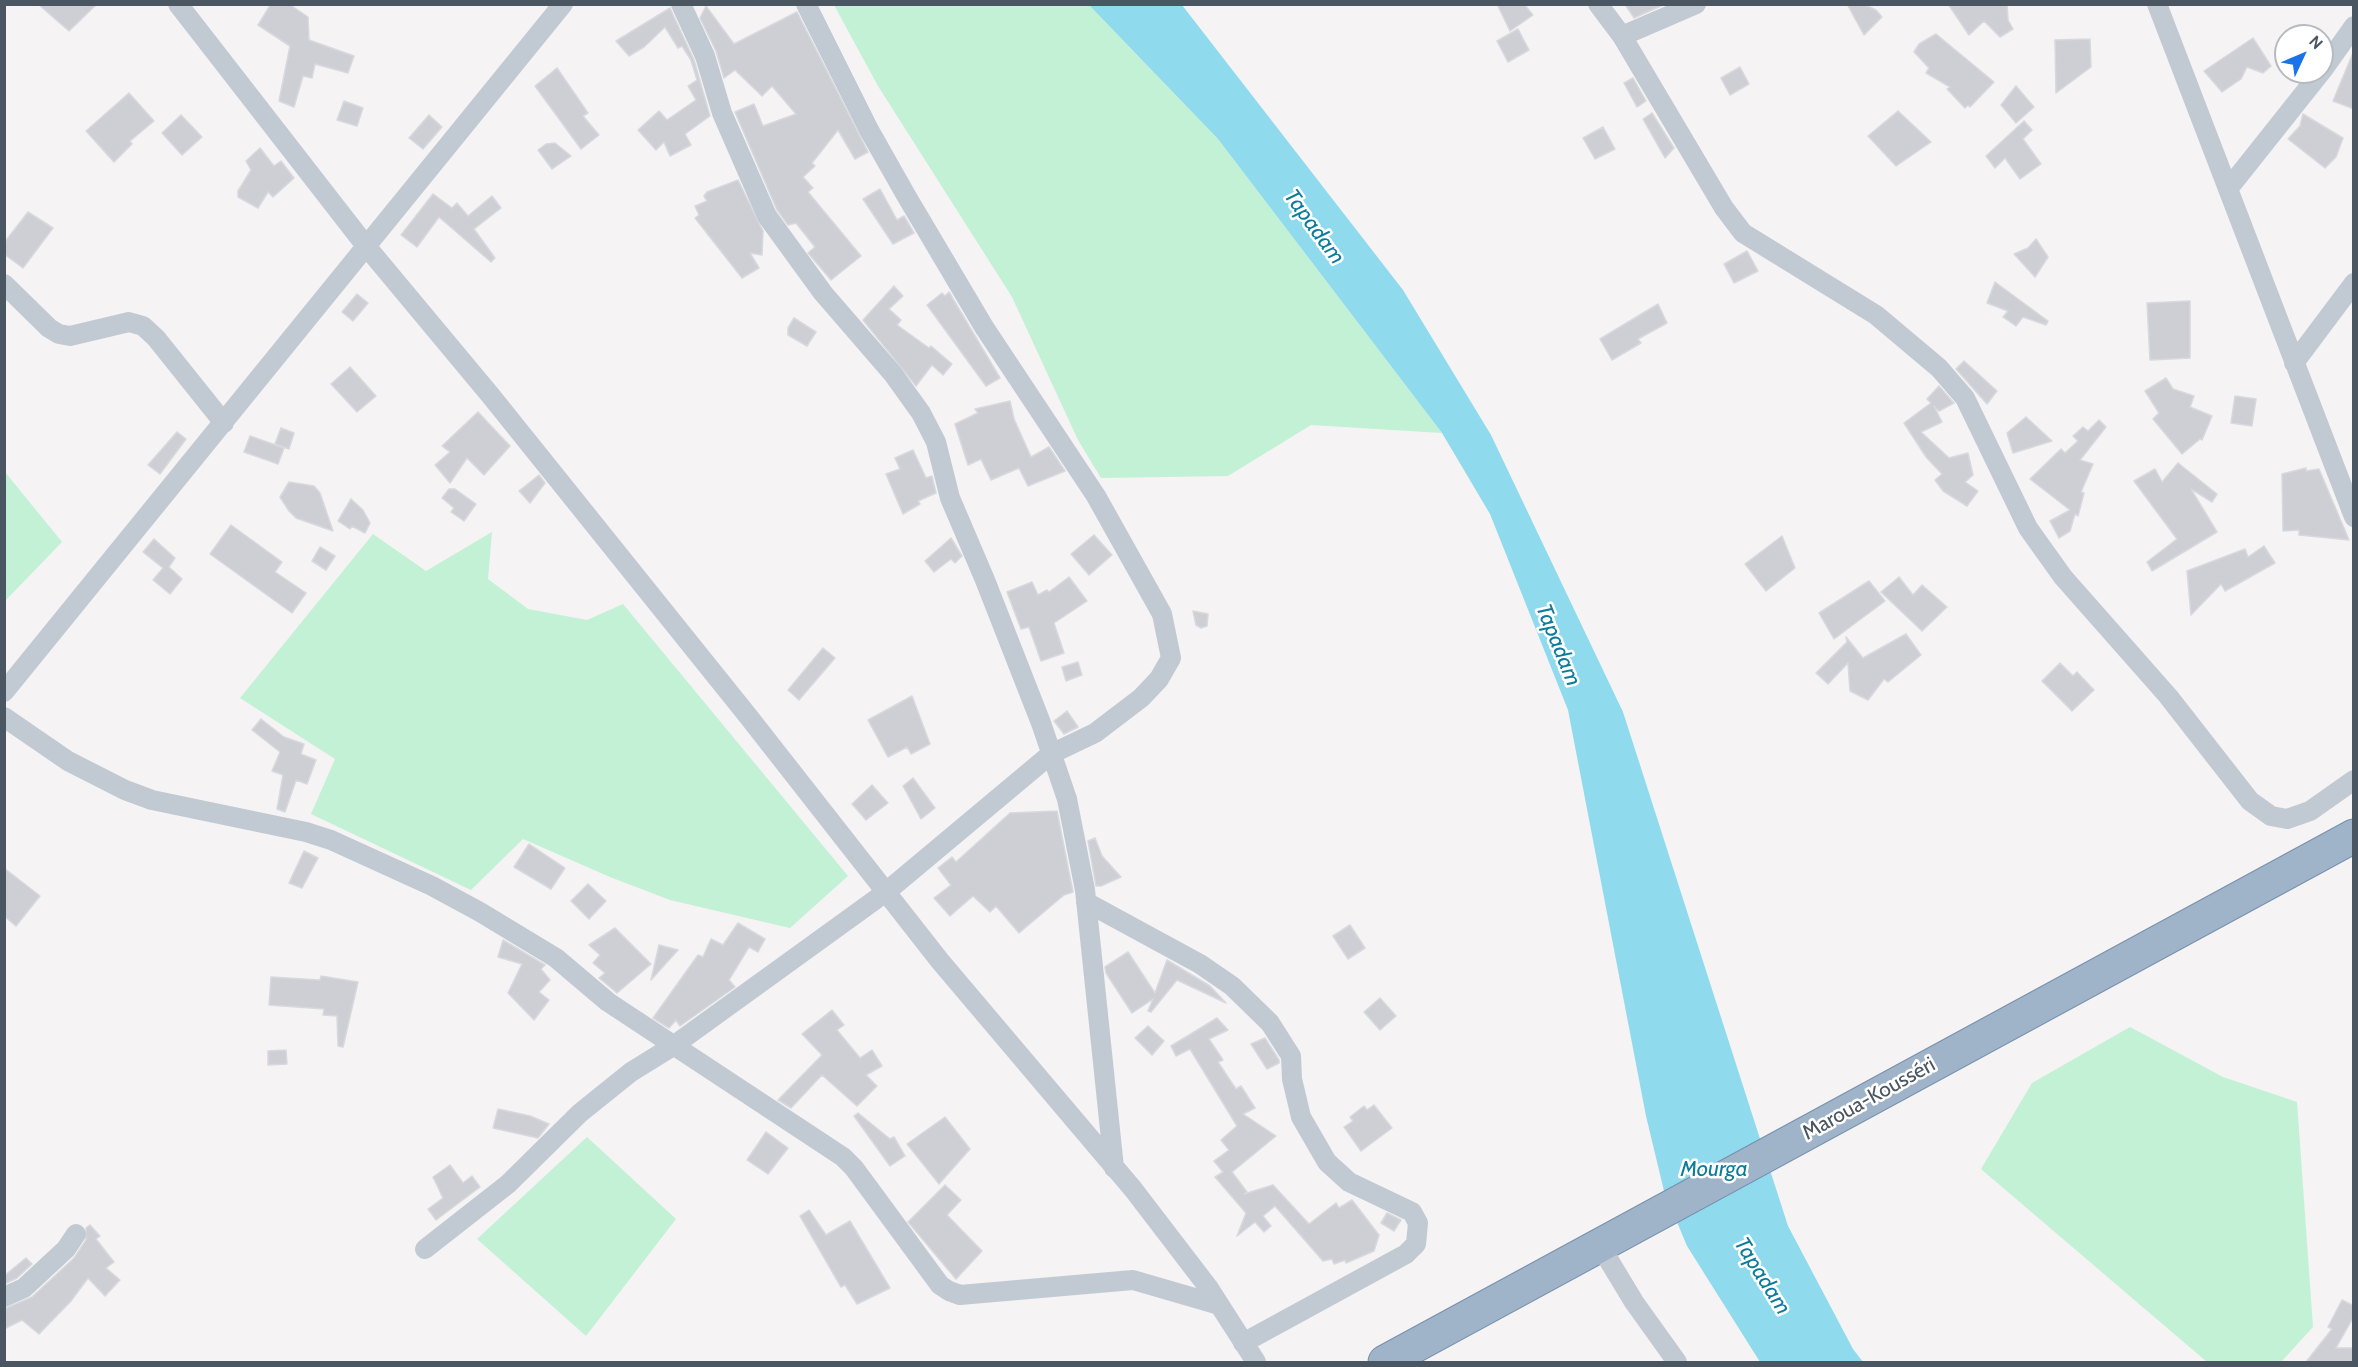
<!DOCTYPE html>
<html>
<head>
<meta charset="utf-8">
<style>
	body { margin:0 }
	#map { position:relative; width:2358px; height:1367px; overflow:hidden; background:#f5f3f3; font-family:Cabin,sans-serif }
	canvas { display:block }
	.frame { position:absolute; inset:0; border:6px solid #4a5661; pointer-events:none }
	.north { position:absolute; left:2274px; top:24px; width:60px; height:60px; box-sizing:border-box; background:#fff; border:2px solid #b7bbc0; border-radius:50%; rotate:46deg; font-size:16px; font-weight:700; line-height:24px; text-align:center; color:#4a5661 }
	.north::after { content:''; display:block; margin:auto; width:21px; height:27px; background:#1a73e8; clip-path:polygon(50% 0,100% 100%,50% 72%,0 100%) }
</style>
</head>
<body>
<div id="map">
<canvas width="2358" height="1367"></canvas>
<div class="frame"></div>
<div class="north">N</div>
</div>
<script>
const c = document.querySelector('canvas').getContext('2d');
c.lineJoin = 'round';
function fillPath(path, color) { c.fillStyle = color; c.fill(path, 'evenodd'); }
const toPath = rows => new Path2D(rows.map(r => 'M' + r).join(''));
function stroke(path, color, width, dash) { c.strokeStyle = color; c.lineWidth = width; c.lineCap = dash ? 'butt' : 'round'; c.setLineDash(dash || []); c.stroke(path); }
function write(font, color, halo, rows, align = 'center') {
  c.font = font + ' Cabin,sans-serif'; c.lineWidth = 5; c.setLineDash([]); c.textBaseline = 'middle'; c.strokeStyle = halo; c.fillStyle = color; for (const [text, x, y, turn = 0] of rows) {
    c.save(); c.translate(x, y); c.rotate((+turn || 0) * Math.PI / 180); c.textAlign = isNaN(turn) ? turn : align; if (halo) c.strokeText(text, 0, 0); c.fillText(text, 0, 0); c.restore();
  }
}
fillPath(toPath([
	[834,5,1089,5,1218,139,1442,433,1311,425,1228,476,1101,478,1078,440,1012,297,878,86],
	[5,472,62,542,5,601,4,601],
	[492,532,488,579,528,609,587,620,623,604,848,876,790,928,670,900,610,877,523,839,471,890,311,814,335,759,240,698,373,534,426,571],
	[2130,1027,2223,1077,2297,1102,2313,1327,2281,1362,2207,1362,1981,1169,2032,1083],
	[587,1137,676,1219,586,1336,477,1239]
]), '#c3f1d5');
fillPath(toPath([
	[1089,5,1182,5,1403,290,1491,435,1623,712,1788,1226,1853,1349,1863,1362,1760,1362,1687,1246,1664,1191,1646,1116,1568,710,1490,514,1442,433,1218,139]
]), '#90daee');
const building = toPath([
	[38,4,97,4,69,31,38,4],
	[271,4,289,4,308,17,309,40,354,56,348,73,315,64,312,78,303,76,294,107,279,101,290,46,258,25,271,4],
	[1497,4,1524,4,1533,15,1510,31,1497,4],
	[1625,4,1665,4,1634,18,1625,4],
	[1847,4,1863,4,1876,10,1882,17,1864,35,1847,4],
	[1948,4,2007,4,2008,20,2013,29,2000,37,1984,21,1969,35,1948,4],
	[706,6,734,44,797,12,868,152,855,159,838,130,812,163,815,166,803,177,813,188,808,192,861,256,831,280,808,253,815,247,796,223,788,225,777,210,735,112,754,104,763,126,796,114,772,86,762,96,735,70,724,78,716,51,700,18,706,6],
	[670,8,694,60,710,116,685,134,691,145,670,156,664,142,656,150,638,130,659,111,667,120,696,100,688,86,697,80,691,60,682,46,678,48,665,27,644,47,629,56,616,41,670,8],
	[1518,29,1529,50,1508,62,1497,41,1518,29],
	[1936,34,1994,82,1970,107,1968,105,1965,108,1947,89,1950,87,1926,73,1929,68,1914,52,1919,44,1936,34],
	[2253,38,2271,66,2263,73,2247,67,2241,79,2222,92,2204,71,2253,38],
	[2090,39,2091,67,2056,93,2055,40,2090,39],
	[2353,53,2354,53,2354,109,2333,101,2353,53],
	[1740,67,1749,84,1730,95,1721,78,1740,67],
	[557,68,588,113,583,116,599,135,581,149,535,86,557,68],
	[1633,78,1646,101,1637,107,1624,83,1633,78],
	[2016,86,2034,107,2016,123,2001,105,2016,86],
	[129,93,154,121,130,141,132,144,114,162,86,131,129,93],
	[344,101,363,108,357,126,337,120,344,101],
	[1898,111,1931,142,1896,166,1868,136,1898,111],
	[1652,113,1674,148,1665,158,1643,119,1652,113],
	[2303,114,2343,138,2336,157,2325,168,2288,139,2300,126,2303,114],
	[181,115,202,137,182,155,162,133,181,115],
	[429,115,442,127,423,149,409,138,429,115],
	[2024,121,2032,130,2023,139,2041,164,2020,179,2005,158,1995,168,1986,156,2024,121],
	[1603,127,1615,149,1595,159,1583,138,1603,127],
	[555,143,571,156,552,169,538,150,546,144,555,143],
	[260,148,274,166,281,161,294,178,273,197,268,192,258,208,238,197,238,191,251,170,246,161,260,148],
	[738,180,763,231,762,255,750,253,759,268,742,278,695,218,699,215,695,206,707,201,704,196,707,192,738,180],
	[880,189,897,220,904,216,914,233,893,244,863,199,880,189],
	[433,194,452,208,457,203,468,216,492,196,501,208,474,229,495,258,491,262,439,217,417,247,401,235,433,194],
	[28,212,53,228,23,268,4,254,4,243,28,212],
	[2036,239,2048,257,2035,277,2014,254,2028,248,2036,239],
	[1747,251,1758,271,1734,283,1724,264,1747,251],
	[1995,282,2048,321,2046,325,2023,317,2016,326,2003,317,2008,311,1987,303,1995,282],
	[894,286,903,296,889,309,901,320,897,325,929,348,931,346,952,364,943,375,932,365,916,386,863,320,894,286],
	[949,292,1000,378,986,386,927,305,942,293,945,296,949,292],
	[357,294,368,303,353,321,342,312,357,294],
	[2190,301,2190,358,2150,360,2147,303,2190,301],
	[1658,304,1667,323,1638,339,1641,343,1612,360,1600,339,1658,304],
	[794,318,816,332,807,346,788,335,788,328,794,318],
	[1964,361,1997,391,1987,404,1956,369,1964,361],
	[350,367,376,396,357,412,331,384,350,367],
	[2166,378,2173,389,2194,396,2190,407,2212,416,2202,440,2200,439,2182,454,2153,419,2159,413,2145,391,2166,378],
	[1939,386,1954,403,1939,411,1934,406,1942,422,1921,432,1949,458,1968,453,1973,475,1965,482,1978,491,1967,506,1943,491,1935,480,1942,474,1926,457,1904,423,1931,403,1927,399,1939,386],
	[2235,396,2256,399,2252,426,2231,423,2235,396],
	[1010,401,1014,419,1031,457,1049,447,1065,471,1028,486,1019,468,991,480,981,459,968,465,955,424,978,413,975,409,1010,401],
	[478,412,510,446,484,475,467,458,450,483,435,465,450,452,442,446,478,412],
	[2026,417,2052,441,2013,453,2007,433,2026,417],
	[2099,420,2106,427,2080,460,2093,464,2081,492,2084,493,2078,516,2075,514,2070,531,2059,538,2050,521,2070,510,2030,479,2061,449,2065,453,2078,441,2073,436,2083,427,2088,431,2099,420],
	[281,428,294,433,289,449,275,444,281,428],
	[177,432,186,439,160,474,148,465,177,432],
	[250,436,284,448,278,464,244,452,250,436],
	[913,450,926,478,932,476,936,493,918,501,920,504,903,514,886,474,900,469,895,458,913,450],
	[2178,463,2217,494,2212,502,2191,489,2217,532,2152,571,2147,562,2177,539,2134,481,2155,469,2162,482,2178,463],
	[2306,468,2306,471,2319,469,2349,540,2299,535,2299,530,2283,531,2282,474,2306,468],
	[539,475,545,483,530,503,519,491,539,475],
	[289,482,314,486,320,493,333,531,296,518,289,511,280,497,289,482],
	[449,489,455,489,476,504,464,521,451,512,454,508,442,498,449,489],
	[351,499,363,510,370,523,365,533,352,526,350,529,338,521,351,499],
	[231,525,282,562,275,572,306,593,292,613,210,554,231,525],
	[1094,535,1112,555,1089,575,1071,554,1094,535],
	[1782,536,1795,568,1766,591,1745,564,1782,536],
	[951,538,962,556,955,563,951,559,934,572,925,561,951,538],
	[154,539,175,558,169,567,182,579,170,594,153,580,163,568,143,552,154,539],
	[2264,546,2275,563,2225,591,2221,584,2191,615,2187,571,2245,549,2248,557,2264,546],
	[320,547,335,556,326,570,312,561,320,547],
	[1069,577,1087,601,1054,623,1064,653,1041,661,1029,627,1021,629,1007,592,1032,582,1038,595,1047,590,1049,592,1069,577],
	[1899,577,1913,595,1922,585,1947,607,1922,631,1881,592,1899,577],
	[1869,581,1885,601,1834,639,1819,613,1869,581],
	[1193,611,1208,614,1207,626,1201,628,1196,625,1193,611],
	[1906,634,1921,655,1888,682,1884,679,1868,700,1850,691,1848,663,1828,684,1816,673,1847,642,1846,637,1863,658,1906,634],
	[823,648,835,658,799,700,788,690,823,648],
	[1078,662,1082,675,1066,681,1062,667,1078,662],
	[2060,663,2073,676,2077,672,2094,690,2072,711,2042,681,2060,663],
	[912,696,930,744,911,754,907,747,888,757,868,720,912,696],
	[1067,711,1078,727,1064,734,1054,721,1067,711],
	[261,719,284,737,304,744,301,754,316,760,307,784,296,780,285,812,277,809,283,775,272,771,280,752,252,730,261,719],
	[913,778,935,808,921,819,903,786,913,778],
	[872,785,888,803,866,820,852,804,872,785],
	[1057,811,1073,892,1064,895,1019,933,996,906,990,912,973,896,950,916,934,898,951,885,938,868,952,857,956,862,1010,813,1057,811],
	[1095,838,1102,856,1121,877,1101,886,1096,886,1088,841,1095,838],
	[529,844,565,868,551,889,514,867,529,844],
	[304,851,318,858,302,888,289,883,304,851],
	[4,868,40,896,16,926,4,916,4,868],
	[588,884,606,901,589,919,571,901,588,884],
	[738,923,765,939,758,952,749,947,729,980,735,987,680,1026,676,1020,669,1028,653,1018,698,955,703,957,711,939,723,945,738,923],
	[1350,925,1365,948,1348,959,1333,936,1350,925],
	[615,928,651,964,617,993,599,978,605,973,593,963,600,955,589,945,615,928],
	[503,940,545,965,541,969,550,980,539,992,549,1000,534,1020,508,993,522,964,498,957,503,940],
	[659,945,678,950,651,980,659,945],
	[1128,952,1155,993,1167,960,1210,986,1226,1003,1177,980,1151,1012,1148,1011,1153,999,1132,1013,1106,973,1105,967,1128,952],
	[321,976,358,982,343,1047,338,1046,337,1016,323,1015,324,1009,269,1005,271,977,320,980,321,976],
	[1380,998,1396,1016,1380,1030,1364,1012,1380,998],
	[832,1010,844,1025,837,1030,860,1058,872,1050,882,1066,866,1075,877,1086,857,1106,822,1075,791,1108,778,1100,822,1055,802,1034,832,1010],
	[1217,1018,1228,1030,1209,1039,1223,1060,1218,1062,1236,1089,1241,1086,1255,1108,1243,1114,1276,1136,1232,1172,1247,1192,1244,1194,1273,1185,1309,1224,1336,1203,1339,1208,1352,1200,1379,1235,1374,1251,1346,1263,1345,1260,1334,1264,1332,1259,1323,1261,1275,1206,1263,1216,1271,1226,1264,1232,1255,1222,1237,1236,1246,1213,1215,1177,1223,1172,1214,1161,1229,1150,1221,1140,1237,1126,1190,1049,1176,1056,1171,1046,1217,1018],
	[1148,1026,1164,1041,1152,1055,1135,1038,1148,1026],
	[1265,1038,1279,1060,1279,1063,1267,1069,1251,1044,1265,1038],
	[286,1050,287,1064,268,1065,268,1051,286,1050],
	[1374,1105,1392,1128,1361,1151,1344,1127,1353,1121,1350,1117,1364,1106,1367,1110,1374,1105],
	[498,1109,530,1116,549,1124,538,1138,493,1128,498,1109],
	[858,1113,890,1139,894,1137,905,1156,890,1166,854,1116,858,1113],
	[945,1117,970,1149,939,1184,907,1144,945,1117],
	[766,1132,788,1148,768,1174,747,1160,766,1132],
	[450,1165,463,1183,472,1176,480,1187,436,1220,428,1209,443,1198,433,1177,450,1165],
	[945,1185,961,1200,947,1215,982,1251,956,1279,908,1222,945,1185],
	[809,1210,826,1235,850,1221,890,1288,857,1304,845,1285,841,1287,800,1216,809,1210],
	[1387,1213,1401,1220,1394,1231,1381,1223,1387,1213],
	[90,1225,100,1236,96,1239,114,1262,106,1268,120,1280,105,1296,88,1278,71,1301,39,1334,22,1320,4,1329,4,1309,32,1297,74,1258,86,1240,86,1228,90,1225],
	[26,1258,32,1264,17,1278,4,1284,4,1276,26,1258],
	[2342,1300,2354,1306,2354,1316,2336,1348,2354,1348,2354,1362,2306,1362,2332,1329,2328,1327,2342,1300]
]);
fillPath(building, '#cdcfd5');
stroke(building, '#d7d9de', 1.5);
const trunk = toPath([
	[1385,1362,2354,836]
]);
stroke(trunk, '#7690ad', 35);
stroke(toPath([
	[178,4,366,246,491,396,748,716,940,961,1133,1189,1208,1287,1256,1362],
	[681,4,705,56,722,113,767,216,823,293,893,374,921,413,936,442,950,498,985,580,1041,723,1067,799,1085,890,1114,1168],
	[1598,4,1622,36,1724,208,1743,233,1876,315,1939,368,1965,398,2028,528,2063,577,2168,696,2250,801,2271,816,2287,819,2310,811,2354,780],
	[2157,4,2354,517],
	[1622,36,1696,4],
	[2322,71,2354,26],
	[2228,189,2321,72],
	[4,284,49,328,59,334,70,336,129,322,143,326,156,338,224,423],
	[2294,363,2354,283],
	[4,692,563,4],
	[4,717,68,761,125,790,152,800,306,832,331,840,432,886,480,912,556,958,608,1002,843,1157,854,1168,940,1285,949,1291,960,1295,1133,1280,1219,1305],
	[1086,902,1200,964,1232,986,1270,1023,1291,1056,1292,1079,1301,1117,1327,1162,1349,1182,1412,1212,1418,1223,1416,1244,1406,1254,1243,1343],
	[1599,1244,1634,1302,1677,1362],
	[425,1249,508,1184,580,1113,631,1072,673,1046,886,892,1051,754,1095,733,1141,698,1159,679,1171,658,1162,614,1096,496,984,327,907,197,869,130,806,4],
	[4,1297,24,1288,66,1249,76,1234]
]), '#c1cad2', 20);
stroke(trunk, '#9fb4c9', 33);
write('21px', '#4a5661', '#fff', [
	["Maroua-Kousséri",1869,1099,-29]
]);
write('italic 22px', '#0c7c9b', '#fff', [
	["Tapadam",1314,227,54],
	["Tapadam",1558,645,68],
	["Mourga",1714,1170],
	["Tapadam",1762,1276,58]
]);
</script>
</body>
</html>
